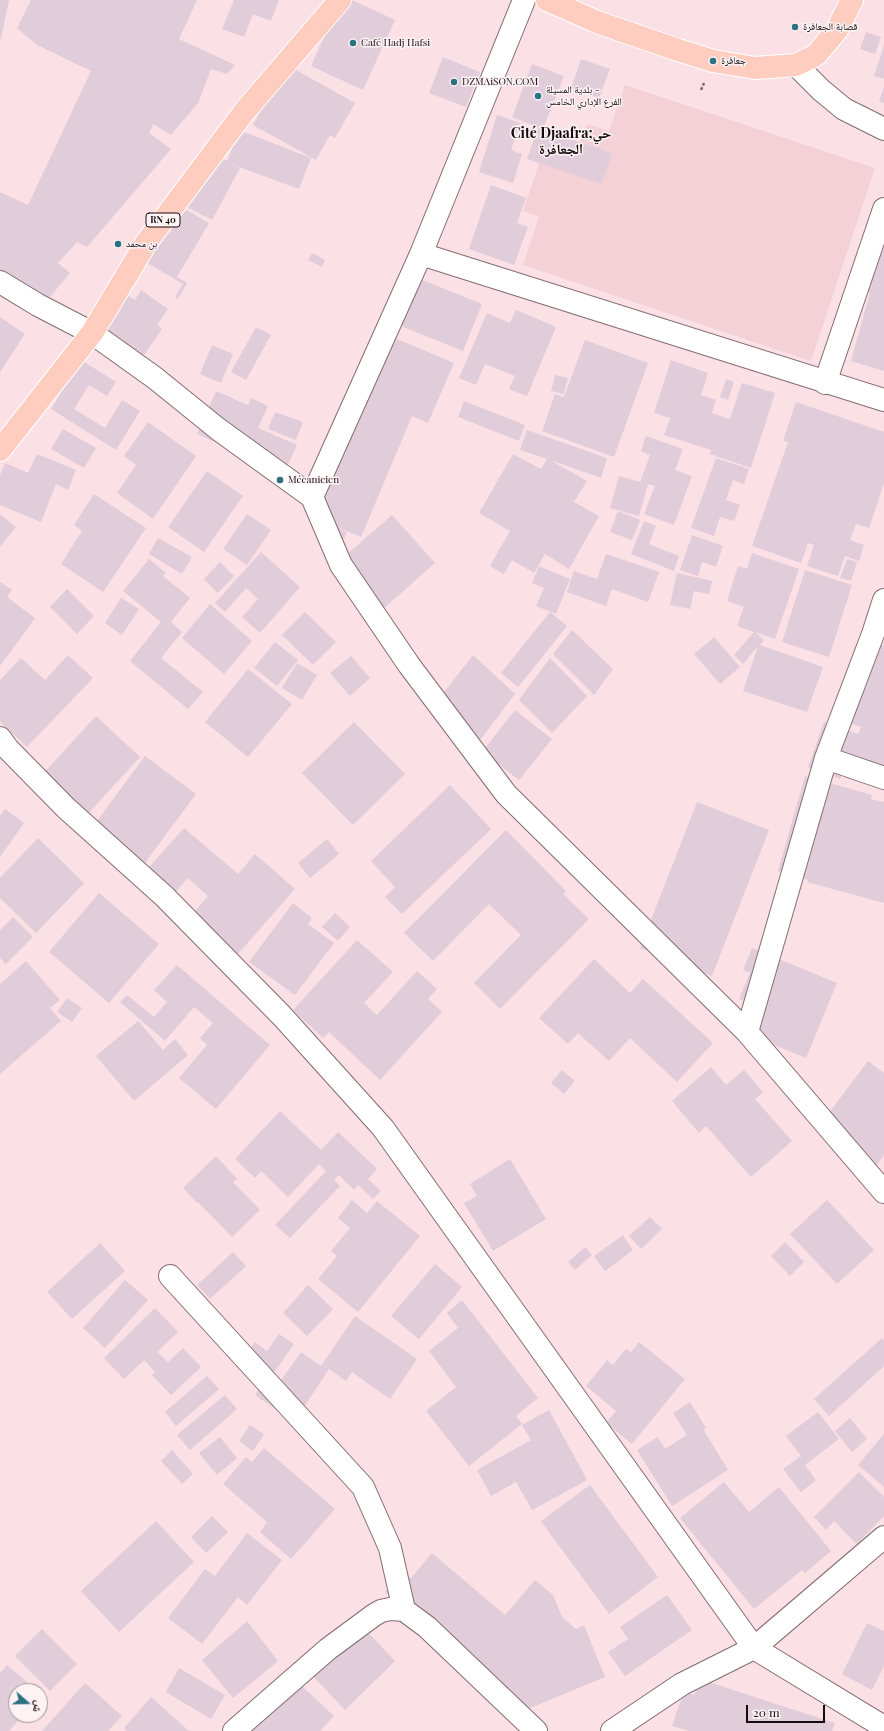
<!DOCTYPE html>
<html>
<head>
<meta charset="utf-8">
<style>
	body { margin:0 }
	#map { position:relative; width:884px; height:1731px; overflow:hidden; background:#fbe0e5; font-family:"Playfair Display","Noto Naskh Arabic",serif }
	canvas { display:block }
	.north { position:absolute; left:8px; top:1683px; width:40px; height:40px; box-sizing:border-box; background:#fdf2f4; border:1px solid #9f9697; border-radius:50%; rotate:110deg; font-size:11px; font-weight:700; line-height:16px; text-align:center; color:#130b0c }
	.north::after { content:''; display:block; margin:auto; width:14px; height:18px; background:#2c7081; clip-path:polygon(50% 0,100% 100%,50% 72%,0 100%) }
	.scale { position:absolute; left:746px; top:1705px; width:79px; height:18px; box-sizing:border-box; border:2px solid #130b0c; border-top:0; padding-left:5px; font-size:12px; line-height:14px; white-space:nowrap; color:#130b0c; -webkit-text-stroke:3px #fdf2f4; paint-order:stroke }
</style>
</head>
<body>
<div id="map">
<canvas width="884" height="1731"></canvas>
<div class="north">ش</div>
<div class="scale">20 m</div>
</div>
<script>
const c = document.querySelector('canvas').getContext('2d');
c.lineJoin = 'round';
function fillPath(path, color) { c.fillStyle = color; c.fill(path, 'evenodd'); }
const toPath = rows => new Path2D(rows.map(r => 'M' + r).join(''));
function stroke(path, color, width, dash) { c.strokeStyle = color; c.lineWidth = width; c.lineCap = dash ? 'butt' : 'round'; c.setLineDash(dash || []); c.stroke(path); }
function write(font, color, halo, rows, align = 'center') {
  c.font = font + ' "Playfair Display","Noto Naskh Arabic",serif'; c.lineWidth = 3; c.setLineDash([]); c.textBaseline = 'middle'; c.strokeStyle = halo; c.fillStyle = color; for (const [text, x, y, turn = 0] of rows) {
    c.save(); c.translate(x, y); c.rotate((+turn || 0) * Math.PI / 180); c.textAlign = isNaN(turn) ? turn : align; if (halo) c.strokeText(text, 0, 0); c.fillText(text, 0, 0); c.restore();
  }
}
fillPath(toPath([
	[625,85,875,168,811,361,523,265,539,217,523,211,548,137,578,147,587,124,609,131]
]), '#f3d1d7');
fillPath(toPath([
	[0,0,9,0,1,39,0,39],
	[31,0,197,0,179,39,235,65,227,74,211,69,198,103,171,135,153,124,149,133,171,149,87,247,77,242,58,263,70,273,44,304,0,275,0,192,28,205,91,71,37,45,17,28],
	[234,0,279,0,271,21,253,14,244,37,222,29],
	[341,0,352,0,395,20,363,90,311,66],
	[866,32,881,37,875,54,860,49],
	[884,45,884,79,874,76],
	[443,57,480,72,466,107,429,93],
	[581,59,610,69,599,98,571,88],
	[532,64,564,76,543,129,512,117],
	[287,65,355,103,335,138,330,135,316,160,253,125],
	[884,87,884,103,879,101],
	[497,115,520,123,511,150,522,154,513,183,479,172],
	[538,128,612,153,602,184,527,159],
	[239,130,311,158,299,189,231,164,240,168,212,220,187,207,215,155,227,161],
	[491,185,526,198,517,223,528,227,514,265,469,249],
	[178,205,209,223,177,277,187,283,178,299,175,297,183,284,144,261],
	[884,208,884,371,851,361,870,293,854,288],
	[312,253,325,260,322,267,308,260],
	[405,273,482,304,463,351,386,320],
	[141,290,168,309,157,325,162,329,140,361,98,331,124,293,135,300],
	[516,310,556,327,527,396,509,389,515,376,485,364,476,385,459,378,487,313,510,323],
	[0,317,25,334,0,372],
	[256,327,271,335,246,380,231,372],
	[378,331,454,363,428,423,412,416,361,537,315,518,344,449],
	[585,340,648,363,614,457,542,431,555,394,564,397],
	[212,345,233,354,221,383,200,374],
	[81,360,116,382,107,396,89,385,74,409,105,428,122,400,140,411,116,450,51,409],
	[671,360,708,373,701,395,716,400,712,413,730,419,742,383,775,393,751,468,710,454,711,450,664,435,670,418,654,413],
	[555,375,568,378,564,394,551,391],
	[726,379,734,382,728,400,720,397],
	[216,391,248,405,251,398,268,406,258,428,297,445,284,473,197,434],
	[464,401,525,425,519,441,458,417],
	[796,402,884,432,884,483,869,528,856,524,850,540,864,545,859,561,845,556,838,576,807,566,814,545,808,543,801,563,752,546,788,442,783,441],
	[275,412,303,422,296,440,268,429],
	[148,422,196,456,153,519,117,493,136,465,124,456],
	[63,429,96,448,84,468,51,449],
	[527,430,607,458,601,478,550,460,587,481,574,502,599,516,569,569,545,554,534,573,512,560,504,574,490,566,510,531,479,513,513,454,541,469,547,459,520,450],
	[646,436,683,449,675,470,692,476,674,525,644,514,655,486,648,484,639,516,610,508,619,476,640,482,650,455,641,451],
	[37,454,76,470,68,490,56,484,41,522,0,505,0,475,5,463,28,473],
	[716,458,749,469,744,484,733,480,726,500,740,505,734,521,720,517,714,536,691,528],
	[207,471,243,496,204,552,168,527],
	[94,494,146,528,103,592,61,564,82,531,74,525],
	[618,511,640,520,632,540,610,532],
	[0,514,16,527,0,547],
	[247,514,271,530,247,565,223,549],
	[392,515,435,563,373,618,330,569],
	[644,521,656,526,649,544,679,556,674,571,631,554],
	[338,528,347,532,341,545,332,542],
	[692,535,723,546,716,567,702,562,698,576,680,570],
	[158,538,192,557,182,574,149,554],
	[261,552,300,587,260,633,242,617,258,599,246,588,225,612,215,603],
	[752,553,799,569,775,639,755,632,764,640,760,645,823,667,807,712,743,691,758,646,743,664,734,655,754,632,737,626,744,607,727,601,738,566,747,569],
	[606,554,659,572,648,602,612,589,606,606,567,592,574,571,597,579],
	[149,559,166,573,163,576,190,598,171,622,182,632,161,658,203,692,188,709,130,661,161,622,123,591],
	[847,559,857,562,851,581,840,578],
	[220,562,234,576,218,593,204,579],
	[539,566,570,579,556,614,536,606,544,588,532,583],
	[805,570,852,585,829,657,782,642],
	[677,573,712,581,709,594,694,591,690,609,670,605],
	[0,582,12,590,7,597,35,618,0,666],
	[67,589,94,616,77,634,50,607],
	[121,598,139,609,122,635,105,623],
	[210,604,252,641,224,674,182,638],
	[305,612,336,642,313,665,282,635],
	[550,612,567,626,518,687,501,673],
	[572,630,613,669,594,695,553,654],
	[714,637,740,667,720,684,694,654],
	[870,640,884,646,884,773,843,772,840,779,808,767,824,722,858,734,861,727,837,718],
	[275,642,298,660,277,686,254,668],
	[68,655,93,678,27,747,0,722,0,680,21,658,45,680],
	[473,655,515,694,477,744,441,696],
	[351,656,370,678,350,696,330,673],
	[550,658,587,696,552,733,519,700],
	[297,663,317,675,302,700,282,688],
	[248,669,292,704,248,757,205,722],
	[515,710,552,739,519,780,482,752],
	[96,716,140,757,85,817,41,776],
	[354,722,405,774,353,825,302,773],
	[145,756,196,794,142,867,91,829],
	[805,776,872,795,871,799,884,802,884,903,807,882,808,880,778,871],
	[450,785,491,829,402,914,385,897,395,887,371,861],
	[697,802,769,830,712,976,640,948],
	[5,809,24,823,0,857,0,816],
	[184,828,238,874,255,854,295,889,236,956,191,916,208,896,188,878,170,898,143,874],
	[506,830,566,891,563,894,589,919,500,1009,474,983,521,935,489,904,433,961,404,933],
	[38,838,84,883,36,933,0,898,0,878],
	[327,839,339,854,310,878,298,863],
	[99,893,159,944,109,1003,49,952],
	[293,903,312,918,308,924,334,943,295,995,249,962],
	[335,913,350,927,338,941,322,927],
	[13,917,33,937,6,964,0,958,0,930],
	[357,940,393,972,364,1003,377,1015,417,971,437,989,428,999,442,1012,380,1080,329,1032,323,1038,293,1010],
	[752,948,837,983,806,1058,747,1034,758,1007,739,999,750,973,743,970],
	[594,959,630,993,643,979,713,1043,677,1082,630,1038,609,1061,578,1033,568,1044,539,1018],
	[26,961,60,1000,50,1008,61,1021,0,1074,0,984],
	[177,965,270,1045,216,1109,179,1078,207,1045,200,1038,213,1023,194,1007,165,1041,120,1002,127,995,154,1017,167,1002,154,990],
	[67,998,82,1008,72,1022,57,1012],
	[138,1021,163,1050,175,1039,188,1055,134,1101,96,1056],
	[868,1061,884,1073,884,1155,874,1169,825,1118],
	[711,1067,726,1085,744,1070,763,1092,755,1099,792,1141,751,1177,706,1126,699,1133,672,1101],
	[562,1070,575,1081,564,1094,551,1083],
	[280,1111,321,1150,338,1132,377,1169,368,1179,381,1191,373,1199,358,1185,354,1190,339,1175,334,1180,340,1186,290,1238,275,1225,326,1171,319,1164,288,1197,261,1171,255,1178,235,1159],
	[216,1156,237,1179,233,1182,260,1210,232,1237,198,1202,197,1203,183,1188],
	[510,1159,546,1219,493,1251,464,1203,477,1196,470,1184],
	[352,1200,367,1213,377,1201,420,1236,358,1312,318,1279,337,1256,331,1251,350,1228,338,1218],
	[827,1200,874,1250,837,1284,790,1234],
	[650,1217,662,1229,641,1249,629,1236],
	[623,1235,633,1250,605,1271,594,1256],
	[785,1242,804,1262,790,1276,771,1256],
	[100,1243,125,1271,72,1319,47,1292],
	[585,1247,592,1255,575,1270,568,1262],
	[233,1252,246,1266,210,1299,197,1285],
	[435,1264,462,1287,419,1339,391,1316],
	[125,1280,148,1300,105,1348,83,1328],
	[308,1285,333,1309,307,1336,283,1313],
	[462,1300,538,1398,516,1416,522,1424,469,1466,426,1411,456,1387,429,1351,458,1328,447,1313],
	[155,1308,178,1332,157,1352,168,1362,183,1348,201,1367,171,1395,152,1375,155,1372,144,1360,124,1379,104,1358],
	[355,1316,417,1359,390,1399,352,1372,346,1381,329,1369,294,1422,255,1395,263,1383,238,1366,255,1342,267,1351,279,1334,294,1344,269,1380,277,1386,301,1352,321,1366],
	[882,1338,884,1341,884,1366,829,1416,814,1399],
	[639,1342,685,1379,632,1444,606,1423,616,1411,586,1386,607,1360,613,1365,626,1349,631,1352],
	[207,1376,219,1389,176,1426,165,1412],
	[225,1395,237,1409,190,1450,177,1435],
	[690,1402,706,1428,703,1429,728,1470,672,1506,637,1450,658,1437,665,1449,687,1435,673,1413],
	[549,1410,587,1480,532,1510,516,1482,491,1496,477,1470,531,1440,522,1425],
	[818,1412,839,1439,805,1465,816,1480,801,1492,783,1469,801,1456,786,1436],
	[850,1418,867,1439,852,1452,835,1431],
	[250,1425,264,1434,253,1451,239,1441],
	[884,1434,884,1487,858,1465],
	[220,1437,237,1458,217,1475,199,1453],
	[264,1448,335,1509,291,1559,260,1532,267,1522,223,1484,246,1457,252,1462],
	[172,1450,193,1474,182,1484,161,1461],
	[859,1472,884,1497,884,1516,857,1544,834,1521,826,1530,814,1517],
	[724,1482,749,1512,779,1487,831,1551,805,1573,802,1570,754,1609,680,1518],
	[590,1485,658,1577,609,1614,541,1521],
	[212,1516,228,1532,206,1553,191,1537],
	[156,1521,194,1562,119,1632,81,1591],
	[247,1533,282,1560,247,1605,238,1597,202,1644,168,1618,205,1569,215,1576],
	[432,1553,505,1615,535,1580,553,1595,562,1617,576,1629,584,1625,605,1677,530,1708,523,1717,413,1615,385,1592,391,1586,412,1577],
	[667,1595,692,1630,625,1676,608,1652,628,1639,620,1627],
	[247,1621,278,1661,233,1698,202,1660],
	[867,1623,884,1631,884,1666,872,1690,842,1674],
	[361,1625,395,1661,345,1710,311,1674],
	[42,1629,77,1664,50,1691,15,1656],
	[7,1665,37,1691,16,1691,16,1715,23,1715,9,1731,0,1731,0,1673],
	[179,1668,225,1695,211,1719,166,1692],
	[288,1673,334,1716,320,1731,235,1731],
	[699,1679,835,1723,832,1731,689,1731,672,1726,684,1691,694,1695],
	[85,1683,122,1716,108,1731,42,1731],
	[151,1697,189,1731,127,1731,124,1728]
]), '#e1ccda');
const minor = toPath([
	[796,65,821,90,844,109,884,129],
	[421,254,884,400],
	[0,282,38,305,92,333,155,378,218,429,312,497,341,565,409,665,506,794,747,1032,884,1192],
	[825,383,884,209],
	[312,497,421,254,524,0],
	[826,758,884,778],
	[747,1032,826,758,873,634,884,600],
	[170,1276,363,1487,390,1548,404,1610],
	[234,1731,328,1649,374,1615,381,1611,390,1609,404,1610,427,1627,536,1731],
	[612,1731,682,1684,754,1648,884,1537]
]);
const secondary = toPath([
	[0,738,8,749,66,808,164,896,282,1016,383,1128,754,1648,884,1727]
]);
const primary = toPath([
	[547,0,597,22,678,50,713,61,755,68,796,65,816,55,837,30,852,0],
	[0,450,92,333,146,243,244,112,340,0]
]);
stroke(minor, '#836c70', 24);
stroke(secondary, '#836c70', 24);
stroke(primary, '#fff', 24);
stroke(toPath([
	[701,90,704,83]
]), '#7c6b6e', 2.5, [3, 2]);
stroke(minor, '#fff', 22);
stroke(secondary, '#fff', 22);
stroke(primary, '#ffcdbf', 22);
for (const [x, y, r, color] of [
	[795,27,4,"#2c7081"],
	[353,43,4,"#2c7081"],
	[713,61,4,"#2c7081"],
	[454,82,4,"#2c7081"],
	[538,96,4,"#2c7081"],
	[118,244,4,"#2c7081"],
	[280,480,4,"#2c7081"]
]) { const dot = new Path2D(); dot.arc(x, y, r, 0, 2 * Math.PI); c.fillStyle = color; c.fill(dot); stroke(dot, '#fdf2f4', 1.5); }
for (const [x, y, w] of [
	[163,220,34]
]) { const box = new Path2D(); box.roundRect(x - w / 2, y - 7, w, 14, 3); c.fillStyle = '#fdf2f4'; c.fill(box); stroke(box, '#130b0c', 1); }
write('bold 9px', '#130b0c', null, [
	["RN 40",163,220]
]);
write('10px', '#130b0c', '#fdf2f4', [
	["قصابة الجعافرة",803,27],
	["Café Hadj Hafsi",361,43],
	["جعافرة",721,61],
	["DZMAiSON.COM",462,82],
	["بلدية المسيلة -",546,90],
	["الفرع الإداري الخامس",546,102],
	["بن محمد",126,244],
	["Mécanicien",288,480]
], 'left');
write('bold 14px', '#130b0c', '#fdf2f4', [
	["Cité Djaafra;حي",561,134],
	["الجعافرة",561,150]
]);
</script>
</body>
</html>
